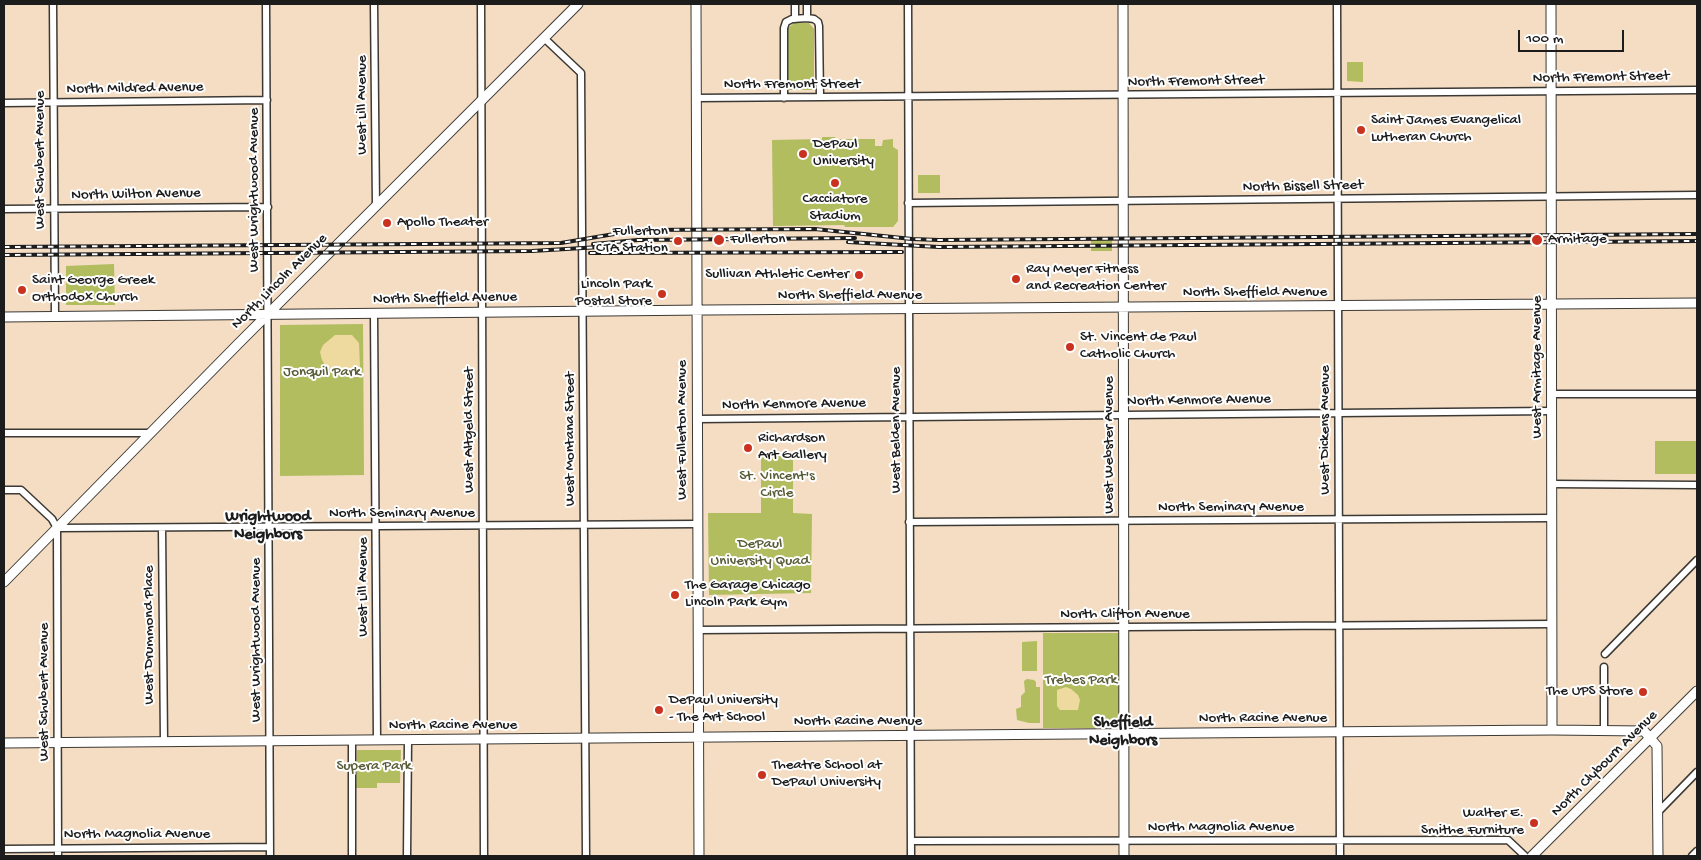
<!DOCTYPE html>
<html>
<head>
<meta charset="utf-8">
<style>
	body { margin:0 }
	#map { position:relative; width:1701px; height:860px; overflow:hidden; background:#f4ddc2; font-family:"Gochi Hand",sans-serif }
	canvas { display:block }
	.frame { position:absolute; inset:0; border:5px solid #1c1c1c; pointer-events:none }
	.scale { position:absolute; left:1518px; top:30px; width:106px; height:22px; box-sizing:border-box; border:2px solid #1c1c1c; border-top:0; padding-left:6px; font-size:15px; line-height:18px; white-space:nowrap; color:#1c1c1c; -webkit-text-stroke:4px #fff; paint-order:stroke }
</style>
</head>
<body>
<div id="map">
<canvas width="1701" height="860"></canvas>
<div class="frame"></div>
<div class="scale">100 m</div>
</div>
<script>
const c = document.querySelector('canvas').getContext('2d');
c.lineJoin = 'round';
function fillPath(path, color) { c.fillStyle = color; c.fill(path, 'evenodd'); }
const toPath = rows => new Path2D(rows.map(r => 'M' + r).join(''));
function stroke(path, color, width, dash) { c.strokeStyle = color; c.lineWidth = width; c.lineCap = dash ? 'butt' : 'round'; c.setLineDash(dash || []); c.stroke(path); }
function write(font, color, halo, rows, align = 'center') {
  c.font = font + ' "Gochi Hand",sans-serif'; c.lineWidth = 4; c.setLineDash([]); c.textBaseline = 'middle'; c.strokeStyle = halo; c.fillStyle = color; for (const [text, x, y, turn = 0] of rows) {
    c.save(); c.translate(x, y); c.rotate((+turn || 0) * Math.PI / 180); c.textAlign = isNaN(turn) ? turn : align; if (halo) c.strokeText(text, 0, 0); c.fillText(text, 0, 0); c.restore();
  }
}
fillPath(toPath([
	[794,23,809,23,814,29,814,90,787,90,787,29],
	[1347,62,1363,62,1363,82,1347,81],
	[822,137,835,137,836,139,875,139,875,146,882,146,883,140,893,139,893,147,898,150,898,221,893,227,845,227,844,225,773,226,772,140,822,139],
	[918,175,940,175,940,193,918,193],
	[1091,238,1112,238,1112,251,1091,251],
	[114,264,115,305,66,305,66,266],
	[363,324,364,475,280,476,280,325],
	[1655,441,1697,441,1697,474,1655,474],
	[761,452,793,452,793,513,812,514,811,593,709,595,708,513,761,513],
	[1043,633,1119,633,1119,728,1043,728],
	[1037,641,1037,671,1022,671,1022,642],
	[1027,679,1034,680,1036,682,1036,687,1040,687,1040,723,1029,723,1017,720,1016,709,1021,707,1021,696,1025,692,1024,681],
	[357,750,401,750,400,783,377,783,377,788,356,788]
]), '#b1bd5f');
fillPath(toPath([
	[335,335,352,335,359,343,360,367,354,371,338,373,326,367,322,360,320,352,323,345],
	[1066,687,1071,689,1078,695,1080,700,1078,710,1060,710,1057,706,1057,690]
]), '#eeda9e');
const street = toPath([
	[53,4,55,317],
	[266,4,270,856],
	[374,4,376,206],
	[481,4,484,856],
	[795,4,795,19],
	[807,4,807,18],
	[908,4,911,856],
	[1337,4,1340,856],
	[544,38,581,73,586,856],
	[696,98,1697,90],
	[784,98,784,28,786,22,792,19,807,18,814,19,818,22,819,26,820,97],
	[4,103,267,100],
	[908,203,1697,195],
	[4,209,268,207],
	[374,314,377,740],
	[1552,394,1697,394],
	[697,419,1552,411],
	[4,433,151,433],
	[1552,484,1697,485],
	[4,490,21,490,52,519,57,528,58,856],
	[909,522,1552,518],
	[57,528,698,524],
	[162,528,164,742],
	[698,630,1552,624],
	[1605,654,1697,560],
	[1604,730,1604,667],
	[1659,811,1697,772],
	[911,841,1508,840,1525,856],
	[4,849,270,847],
	[352,856,352,740],
	[407,856,408,740],
	[1692,856,1697,851]
]);
const secondary = toPath([
	[696,4,699,856],
	[1123,4,1124,856],
	[1551,4,1552,730],
	[4,317,706,310,1697,303],
	[4,582,238,344,578,4],
	[4,743,1552,730,1644,731,1657,746,1658,856],
	[1532,856,1697,691]
]);
stroke(street, '#3c3935', 9);
stroke(secondary, '#3c3935', 11);
stroke(street, '#fff', 6);
stroke(secondary, '#fff', 9);
const rail = toPath([
	[848,242,939,247,1697,241],
	[593,244,638,240,855,238],
	[4,247,561,243,638,230,815,229,912,239,939,240,1697,234],
	[590,253,902,252],
	[4,255,532,251,600,247]
]);
stroke(rail, '#1c1c1c', 4);
stroke(rail, '#fff', 2, [5.5]);
for (const [x, y, r, color] of [
	[1361,130,5,"#c8321e"],
	[803,154,5,"#c8321e"],
	[835,183,5,"#c8321e"],
	[387,223,5,"#c8321e"],
	[719,240,6,"#c8321e"],
	[1537,240,6,"#c8321e"],
	[678,241,5,"#c8321e"],
	[859,275,5,"#c8321e"],
	[1016,279,5,"#c8321e"],
	[22,290,5,"#c8321e"],
	[662,294,5,"#c8321e"],
	[1070,347,5,"#c8321e"],
	[748,448,5,"#c8321e"],
	[675,595,5,"#c8321e"],
	[1643,692,5,"#c8321e"],
	[659,710,5,"#c8321e"],
	[762,775,5,"#c8321e"],
	[1534,823,5,"#c8321e"]
]) { const dot = new Path2D(); dot.arc(x, y, r, 0, 2 * Math.PI); c.fillStyle = color; c.fill(dot); stroke(dot, '#fff', 2); }
write('15px', '#1c1c1c', '#fff', [
	["North Fremont Street",1601,78,-1],
	["North Fremont Street",1196,82,-1],
	["North Fremont Street",792,85],
	["North Mildred Avenue",135,89,-1],
	["West Lill Avenue",363,105,-90],
	["West Schubert Avenue",41,160,-90],
	["North Bissell Street",1303,187,-1],
	["West Wrightwood Avenue",255,190,-90],
	["North Wilton Avenue",136,195,-1],
	["North Lincoln Avenue",280,282,-45],
	["North Sheffield Avenue",1255,293],
	["North Sheffield Avenue",850,296],
	["North Sheffield Avenue",445,299,-1],
	["West Armitage Avenue",1538,367,-90],
	["North Kenmore Avenue",1199,401,-1],
	["North Kenmore Avenue",794,405,-1],
	["West Altgeld Street",470,430,-90],
	["West Fullerton Avenue",683,430,-90],
	["West Belden Avenue",897,430,-90],
	["West Dickens Avenue",1326,430,-90],
	["West Montana Street",571,439,-90],
	["West Webster Avenue",1110,445,-90],
	["North Seminary Avenue",1231,508],
	["North Seminary Avenue",402,514],
	["West Lill Avenue",364,587,-90],
	["North Clifton Avenue",1125,615],
	["West Drummond Place",150,635,-90],
	["West Wrightwood Avenue",257,640,-90],
	["West Schubert Avenue",45,692,-90],
	["North Racine Avenue",1263,719],
	["North Racine Avenue",858,722],
	["North Racine Avenue",453,726],
	["North Clybourn Avenue",1605,764,-45],
	["North Magnolia Avenue",1221,828],
	["North Magnolia Avenue",137,835]
]);
write('15px', '#1c1c1c', '#fff', [
	["Saint James Evangelical",1371,121],
	["Lutheran Church",1371,138],
	["DePaul",813,145],
	["University",813,162],
	["Cacciatore",835,200,"center"],
	["Stadium",835,217,"center"],
	["Apollo Theater",397,223],
	["Fullerton",668,232,"right"],
	["CTA Station",668,249,"right"],
	["Fullerton",730,240],
	["Armitage",1548,240],
	["Ray Meyer Fitness",1026,270],
	["and Recreation Center",1026,287],
	["Sullivan Athletic Center",849,275,"right"],
	["Saint George Greek",32,281],
	["Orthodox Church",32,298],
	["Lincoln Park",652,285,"right"],
	["Postal Store",652,302,"right"],
	["St. Vincent de Paul",1080,338],
	["Catholic Church",1080,355],
	["Richardson",758,439],
	["Art Gallery",758,456],
	["The Garage Chicago",685,586],
	["Lincoln Park Gym",685,603],
	["The UPS Store",1633,692,"right"],
	["DePaul University",669,701],
	["- The Art School",669,718],
	["Theatre School at",772,766],
	["DePaul University",772,783],
	["Walter E.",1524,814,"right"],
	["Smithe Furniture",1524,831,"right"]
], 'left');
write('15px', '#585c37', '#fff', [
	["Jonquil Park",322,373],
	["St. Vincent's",777,477],
	["Circle",777,494],
	["DePaul",760,545],
	["University Quad",760,562],
	["Trebes Park",1081,681],
	["Supera Park",374,767]
]);
write('bold 16px', '#1c1c1c', '#fff', [
	["Wrightwood",268,518],
	["Neighbors",268,536],
	["Sheffield",1123,724],
	["Neighbors",1123,742]
]);
</script>
</body>
</html>
